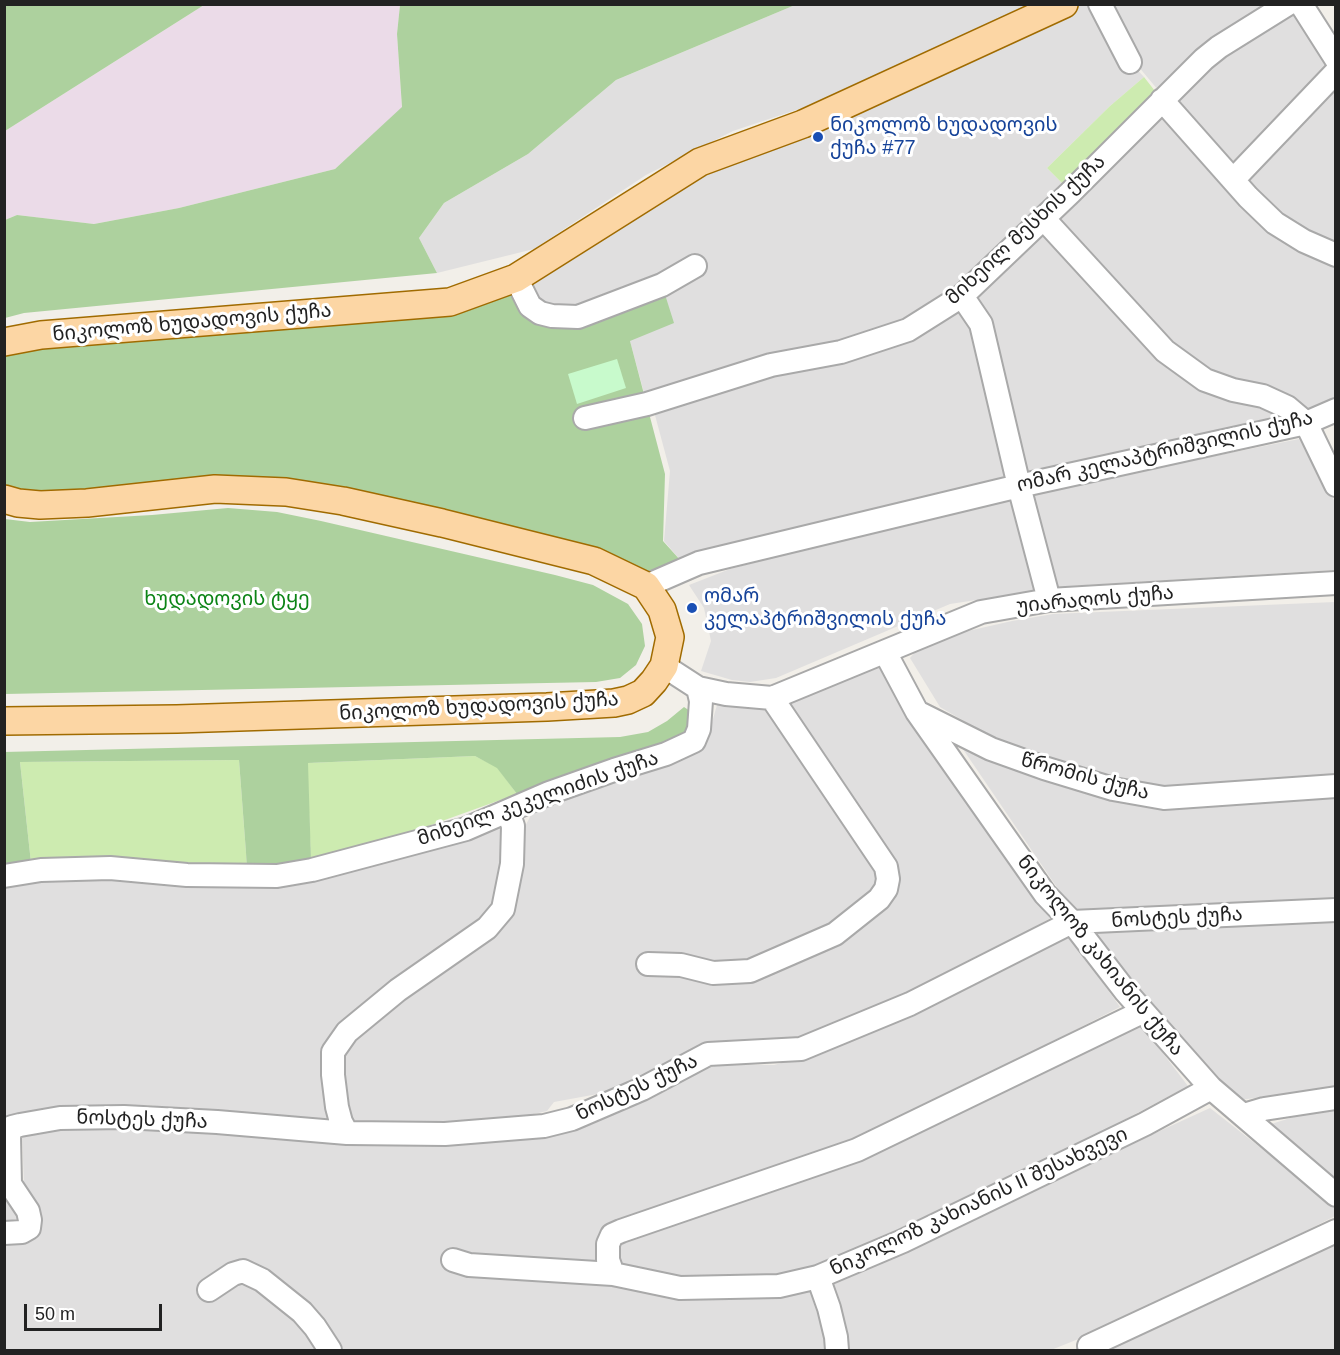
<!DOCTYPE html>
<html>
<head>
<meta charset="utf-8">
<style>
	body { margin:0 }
	#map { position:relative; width:1340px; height:1355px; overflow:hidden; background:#f2efe9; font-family:Helvetica,sans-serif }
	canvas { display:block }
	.frame { position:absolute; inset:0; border:6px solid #222; pointer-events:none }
	.scale { position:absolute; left:24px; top:1304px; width:138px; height:27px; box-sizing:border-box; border:3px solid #222; border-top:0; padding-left:8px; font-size:18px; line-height:21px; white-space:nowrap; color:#222; -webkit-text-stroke:4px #fff; paint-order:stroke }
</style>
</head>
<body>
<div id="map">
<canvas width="1340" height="1355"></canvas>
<div class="frame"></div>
<div class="scale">50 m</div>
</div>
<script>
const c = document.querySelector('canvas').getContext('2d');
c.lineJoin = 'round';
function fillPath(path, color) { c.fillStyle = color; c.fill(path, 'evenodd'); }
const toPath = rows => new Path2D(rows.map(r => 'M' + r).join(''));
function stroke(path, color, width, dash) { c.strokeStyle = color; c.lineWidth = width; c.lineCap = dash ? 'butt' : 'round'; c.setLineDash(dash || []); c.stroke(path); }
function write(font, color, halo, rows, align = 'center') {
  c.font = font + ' Helvetica,"Noto Sans Georgian",sans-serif'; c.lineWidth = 6; c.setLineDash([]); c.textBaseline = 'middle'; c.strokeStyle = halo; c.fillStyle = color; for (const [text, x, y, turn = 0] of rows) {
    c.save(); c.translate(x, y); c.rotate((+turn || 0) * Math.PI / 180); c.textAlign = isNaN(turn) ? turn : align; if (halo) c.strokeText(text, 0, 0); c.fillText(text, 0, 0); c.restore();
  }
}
fillPath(toPath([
	[795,5,1035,5,865,87,733,131,646,175,534,249,437,273,419,238,444,203,528,154,616,80],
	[1064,5,1100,5,1130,62,1144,77,1110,106,1047,168,1071,192,962,296,977,327,1014,483,681,561,664,541,670,471,652,404,647,404,630,341,552,316,516,278,648,194],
	[1107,5,1271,5,1158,90,1138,66],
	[1293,10,1332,67,1234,173,1173,104,1228,48],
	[1335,83,1335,247,1279,215,1246,184,1247,175],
	[1167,108,1249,201,1335,258,1335,404,1305,417,1235,386,1170,349,1053,221],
	[1048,224,1164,352,1299,421,1025,481,970,299],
	[1299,439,1335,502,1335,570,1054,587,1031,493],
	[1012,496,1036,591,950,604,776,678,750,682,732,680,701,671,711,641,704,608,689,585,730,569],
	[1335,602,1335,781,1186,788,1124,782,996,740,940,707,910,658,916,651,950,635,1012,621,1053,614],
	[884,666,1054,916,979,959,898,1000,797,1040,614,1091,554,1102,547,1111,477,1127,365,1126,352,1119,341,1100,339,1058,361,1033,479,940,520,836,531,815,591,786,699,749,707,740,717,705,727,702,762,704,798,725,788,701],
	[954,736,1143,801,1335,793,1335,904,1109,919,1073,911],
	[495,826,500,829,503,838,504,856,496,907,331,1041,330,1122,146,1105,36,1110,14,1116,22,1220,4,1227,4,881],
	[1335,919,1335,1087,1240,1100,1165,1031,1095,933],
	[1066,931,1120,1007,866,1137,606,1227,616,1281,679,1292,882,1258,1210,1108,1335,1206,1335,1216,1221,1275,1101,1330,1051,1350,5,1350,5,1236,36,1234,37,1203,24,1185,22,1133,62,1125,547,1134,693,1071,723,1064,774,1065,807,1056],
	[1136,1018,1188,1086,1068,1150,828,1266,787,1279,707,1278,620,1268,616,1248,624,1236,790,1178],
	[1335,1108,1335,1183,1265,1126,1303,1114],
	[1335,1239,1335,1350,1108,1350,1214,1301]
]), '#e0dfdf');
fillPath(toPath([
	[204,5,400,5,397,34,402,108,335,169,179,208,94,224,17,215,5,220,5,131]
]), '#ebdbe8');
fillPath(toPath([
	[1144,77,1162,100,1071,192,1047,168,1110,106],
	[475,756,497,767,517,794,381,843,311,861,307,763],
	[239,760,247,866,31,863,20,762]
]), '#cdebb0');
fillPath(toPath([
	[5,4,204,4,204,5,5,131],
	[400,5,795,5,616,80,528,154,444,203,419,238,437,273,24,313,5,318,5,220,17,215,94,224,179,208,335,169,402,107,397,34],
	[502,284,552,316,662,285,674,323,630,341,665,474,663,541,681,561,652,583,345,496,5,499,4,342],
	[228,508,277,512,321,521,555,575,593,585,628,604,642,624,645,646,636,665,620,678,596,682,5,694,5,519,30,522,152,515],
	[684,707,690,711,691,722,684,733,662,749,517,794,497,768,475,756,308,763,311,861,280,867,247,866,239,760,20,762,31,863,5,869,4,752,620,737,648,732,667,721]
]), '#add19e');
fillPath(toPath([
	[617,359,626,388,577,404,568,374]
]), '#c8facc');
const minor = toPath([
	[1100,4,1130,62],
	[1301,4,1336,59],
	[1162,100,1248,197,1275,223,1304,241,1336,255],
	[1233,180,1336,72],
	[1043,218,1165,351,1205,380,1233,390,1263,396,1287,407,1306,423,1336,485],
	[516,278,530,306,540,313,552,316,578,317,662,285,695,266],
	[962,296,981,324,1019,486,1049,600],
	[585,418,647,404,771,365,841,352,908,330,962,296,1071,192,1204,59,1219,47,1288,4],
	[646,586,699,563,1019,486,1306,423,1336,410],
	[885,652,917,712,1045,894,1072,922,1126,992,1211,1088,1336,1195],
	[664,666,698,688,726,694,772,698,981,612,1049,600,1336,583],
	[921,714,991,749,1044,768,1113,789,1164,798,1336,786],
	[4,876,41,870,110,868,187,875,277,876,312,870,466,829,549,793,614,770,666,754,694,741,699,729,701,701,698,688],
	[648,964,681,965,713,973,750,971,835,934,879,899,886,889,888,879,886,867,772,698],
	[1244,1115,1264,1109,1336,1098],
	[347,1133,341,1122,337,1107,333,1075,333,1052,347,1032,398,990,487,928,503,909,512,864,513,826,508,812],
	[4,1233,22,1232,29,1228,30,1220,28,1211,10,1184,9,1136,12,1127,20,1125,60,1118,124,1117,217,1122,347,1133,445,1134,544,1126,572,1119,642,1089,708,1054,801,1049,910,1004,1072,922,1336,910],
	[453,1260,469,1265,613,1274,680,1288,779,1286,818,1277,903,1241,1145,1124,1211,1088],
	[613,1274,608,1260,608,1244,612,1235,621,1231,857,1150,1142,1012],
	[818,1277,829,1308,836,1337,837,1350],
	[209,1290,233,1274,243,1271,262,1280,302,1312,315,1327,330,1350],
	[1089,1346,1336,1231]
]);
const major = toPath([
	[4,342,41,335,450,302,516,278,700,162,803,124,1064,4],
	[4,499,18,503,40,505,87,503,215,489,286,492,343,501,442,523,594,561,646,586,662,610,670,637,664,666,654,681,643,693,628,700,614,703,547,707,177,719,4,721]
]);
stroke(minor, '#a9a9a9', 26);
stroke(major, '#a06b00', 30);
stroke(minor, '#fff', 22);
stroke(major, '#fcd6a4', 27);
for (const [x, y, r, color] of [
	[818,137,6,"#1a4fb4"],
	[692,608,6,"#1a4fb4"]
]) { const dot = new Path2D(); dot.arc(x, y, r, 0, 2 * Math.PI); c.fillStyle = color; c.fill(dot); stroke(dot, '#fff', 2); }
write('20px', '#164399', '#fff', [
	["ნიკოლოზ ხუდადოვის",830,125],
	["ქუჩა #77",830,148],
	["ომარ",704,596],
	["კელაპტრიშვილის ქუჩა",704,619]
], 'left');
write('20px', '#222', '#fff', [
	["მიხეილ მესხის ქუჩა",1026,230,-43],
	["ნიკოლოზ ხუდადოვის ქუჩა",192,323,-5],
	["ომარ კელაპტრიშვილის ქუჩა",1165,452,-13],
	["უიარაღოს ქუჩა",1095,600,-5],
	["ნიკოლოზ ხუდადოვის ქუჩა",479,707,-3],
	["წრომის ქუჩა",1085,777,15],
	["მიხეილ კეკელიძის ქუჩა",538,799,-19],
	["ნოსტეს ქუჩა",1177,918,-3],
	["ნიკოლოზ კახიანის ქუჩა",1100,956,51],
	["ნოსტეს ქუჩა",637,1088,-25],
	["ნოსტეს ქუჩა",142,1120,2],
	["ნიკოლოზ კახიანის II შესახვევი",979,1202,-25]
]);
write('20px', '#0c8416', '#fff', [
	["ხუდადოვის ტყე",227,599]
]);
</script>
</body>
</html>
